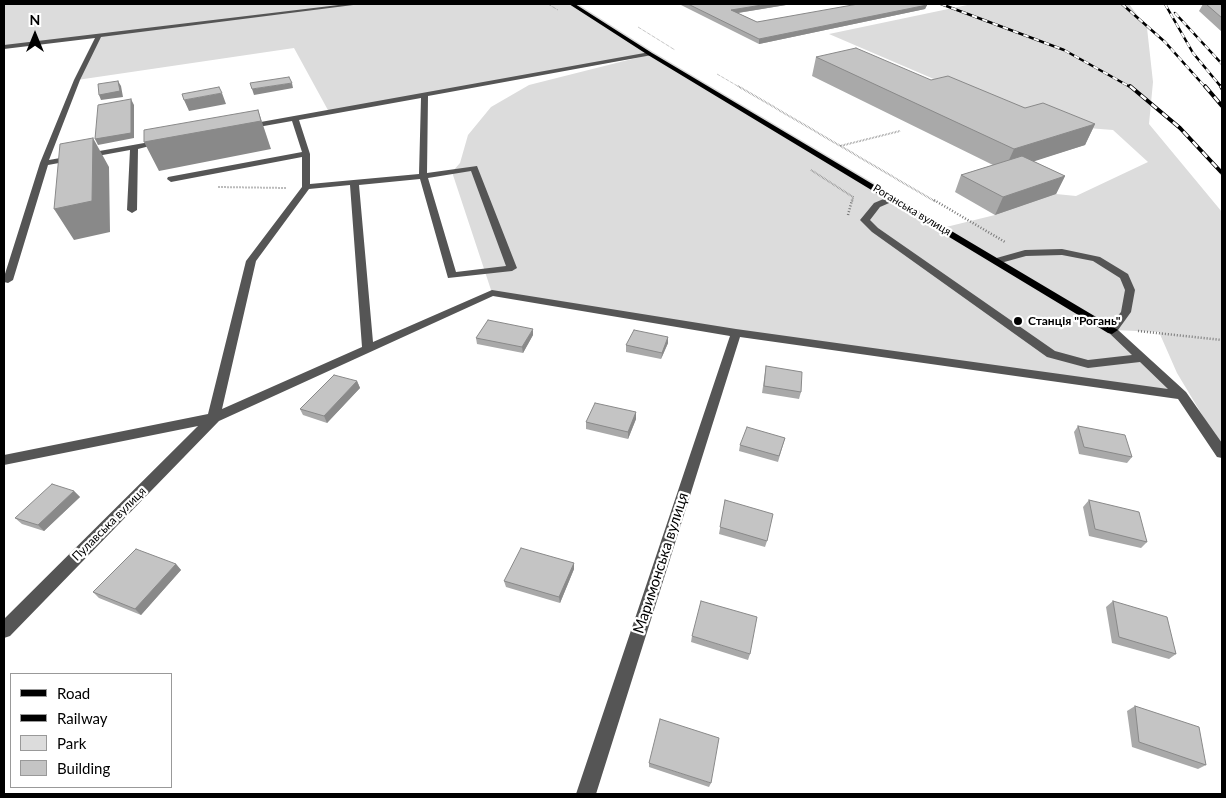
<!DOCTYPE html>
<html>
<head>
<meta charset="utf-8">
<style>
	body { margin:0 }
	#map { position:relative; width:1226px; height:798px; overflow:hidden; background:#fff; font-family:Lato,sans-serif }
	canvas { display:block }
	.frame { position:absolute; inset:0; border:5px solid #000; pointer-events:none }
	.legend { position:absolute; left:10px; top:673px; width:162px; height:115px; box-sizing:border-box; background:#fff; border:1px solid #999; margin:0; padding:6px 9px; list-style:none; font-size:15px; color:#000 }
	.legend li { display:flex; align-items:center; gap:10px; height:25px }
	.legend b { width:25px; border:1px solid #999 }
	.north { position:absolute; left:10px; top:10px; width:50px; height:50px; -webkit-text-stroke:4px #fff; paint-order:stroke; rotate:0deg; font-size:14px; font-weight:700; line-height:20px; text-align:center; color:#000 }
	.north::after { content:''; display:block; margin:auto; width:18px; height:22px; background:#000; clip-path:polygon(50% 0,100% 100%,50% 72%,0 100%) }
</style>
</head>
<body>
<div id="map">
<canvas width="1226" height="798"></canvas>
<div class="frame"></div>
<ul class="legend">
<li><b style="height:6px;background:#000"></b>Road</li>
<li><b style="height:6px;background:#000"></b>Railway</li>
<li><b style="height:14px;background:#dcdcdc"></b>Park</li>
<li><b style="height:14px;background:#c4c4c4"></b>Building</li>
</ul>
<div class="north">N</div>
</div>
<script>
const c = document.querySelector('canvas').getContext('2d');
c.lineJoin = 'round';
function fillPath(path, color) { c.fillStyle = color; c.fill(path, 'evenodd'); }
const toPath = rows => new Path2D(rows.map(r => 'M' + r).join(''));
function stroke(path, color, width, dash) { c.strokeStyle = color; c.lineWidth = width; c.lineCap = dash ? 'butt' : 'round'; c.setLineDash(dash || []); c.stroke(path); }
function write(font, color, halo, rows, align = 'center') {
  c.font = font + ' Lato,sans-serif'; c.lineWidth = 4.5; c.setLineDash([]); c.textBaseline = 'middle'; c.strokeStyle = halo; c.fillStyle = color; for (const [text, x, y, turn = 0] of rows) {
    c.save(); c.translate(x, y); c.rotate((+turn || 0) * Math.PI / 180); c.textAlign = isNaN(turn) ? turn : align; if (halo) c.strokeText(text, 0, 0); c.fillText(text, 0, 0); c.restore();
  }
}
fillPath(toPath([
	[4,4,572,4,650,54,942,228,995,215,1056,194,1076,196,1148,162,1113,130,1062,126,1020,116,829,34,972,4,1129,4,1147,28,1153,82,1149,124,1222,212,1222,448,1177,373,1159,332,1113,330,1182,395,736,333,492,293,452,172,460,163,468,135,491,107,529,85,640,57,329,112,294,48,77,80,98,35,4,47]
]), '#dcdcdc');
const major = toPath([
	[569,4,575,4,652,53,1118,330,1112,334,1108,333,648,55,569,4]
]);
stroke(major, '#dbdbdb', 3);
stroke(toPath([
	[548,4,558,10],
	[638,27,675,50],
	[717,74,741,88]
]), '#777', 1, [0.5, 1]);
stroke(toPath([
	[738,86,936,202],
	[840,146,900,131],
	[811,170,853,197,852,202],
	[218,187,286,188]
]), '#777', 2, [0.5, 1]);
stroke(toPath([
	[934,200,1005,242],
	[848,215,852,200],
	[1138,331,1222,340]
]), '#777', 2.5, [1, 2]);
fillPath(toPath([
	[347,4,361,4,101,37,80,80,49,160,161,140,165,142,138,149,137,210,132,213,127,210,130,150,48,165,13,280,8,283,4,282,4,277,40,163,74,80,95,38,4,49,4,45,347,4],
	[650,52,652,55,428,96,427,173,477,166,517,268,512,271,448,278,420,179,359,185,373,342,492,290,736,329,1168,389,1140,362,1088,368,1047,357,872,232,860,220,874,203,893,195,897,198,896,200,880,207,870,220,878,228,1055,351,1088,360,1132,355,1106,330,1121,312,1125,290,1120,278,1093,261,1062,255,1026,256,997,264,992,261,993,259,1025,250,1062,249,1100,257,1128,274,1135,290,1131,312,1118,330,1186,392,1222,443,1222,458,1217,457,1178,399,740,337,596,794,576,794,730,336,493,296,219,421,10,636,4,638,4,619,198,426,4,465,4,455,208,414,246,261,302,187,302,157,171,182,167,179,168,177,302,152,292,121,247,129,243,127,244,125,650,52],
	[421,98,419,174,310,184,310,154,299,120,421,98],
	[471,171,506,266,456,272,428,178,471,171],
	[350,185,362,347,222,409,256,261,309,189,350,185]
]), '#555');
fillPath(major, '#000');
const railFar1 = toPath([
	[941,4,1064,50,1132,88],
	[1122,4,1165,42,1206,88],
	[1165,4,1193,53,1222,88],
	[1175,13,1222,64]
]);
const rail = toPath([
	[1130,86,1180,128,1222,173],
	[1205,86,1222,106],
	[1221,86,1222,88]
]);
stroke(railFar1, '#000', 2.5);
stroke(rail, '#000', 4);
stroke(railFar1, '#fff', 2, [5.5]);
stroke(rail, '#fff', 2.5, [7]);
fillPath(toPath([
	[679,4,792,4,738,13,757,22,927,5,925,9,759,44],
	[1203,4,1222,4,1222,32,1199,11],
	[816,57,931,80,1025,108,1095,124,1085,145,1033,161,1065,176,1056,194,995,215,955,192,961,175,993,165,812,76],
	[533,335,523,353,477,344,476,338],
	[668,337,668,343,661,359,626,352,626,345],
	[766,366,801,392,799,399,762,393],
	[357,381,360,388,327,423,303,415,300,409],
	[636,412,636,419,628,439,586,429,586,422],
	[1078,426,1132,457,1127,463,1079,454,1074,432],
	[785,438,778,462,739,451,740,445],
	[74,491,80,497,44,531,22,524,15,518],
	[725,500,767,541,765,547,719,534],
	[1089,500,1147,542,1141,548,1089,536,1083,507],
	[574,563,574,569,560,603,506,587,504,581],
	[176,564,181,570,141,615,99,598,93,592],
	[1113,601,1176,654,1169,659,1112,643,1106,607],
	[692,636,750,654,748,660,691,642],
	[1135,706,1206,765,1198,769,1132,747,1127,711],
	[649,763,711,783,709,787,649,767]
]), '#a9a9a9');
fillPath(toPath([
	[768,4,792,4,731,14,731,10],
	[927,5,925,9,759,44,759,39],
	[118,81,121,86,123,97,101,100,99,95],
	[292,83,293,88,254,95,252,89],
	[222,93,226,104,189,111,184,100],
	[131,99,134,105,134,138,98,145,95,139],
	[258,110,271,149,159,171,144,142],
	[1095,124,1085,145,1004,171,1014,149],
	[93,138,109,167,110,232,74,240,54,209],
	[1065,176,1056,194,995,215,1003,197],
	[533,329,533,335,523,353,522,347],
	[668,337,668,343,661,359,662,353],
	[357,381,360,388,327,423,324,416],
	[636,412,636,419,628,439,628,432],
	[74,491,80,497,44,531,38,525],
	[574,563,574,569,560,603,559,597],
	[176,564,181,570,141,615,135,609]
]), '#898989');
const building = toPath([
	[688,4,768,4,731,10,757,22,858,4,924,4,927,5,759,39,688,4],
	[1206,4,1222,4,1222,18,1206,4],
	[856,48,931,80,948,76,1025,108,1043,103,1095,124,1014,149,816,57,856,48],
	[289,77,292,83,252,89,250,83,289,77],
	[118,81,120,91,99,95,98,84,118,81],
	[219,87,222,93,184,100,182,94,219,87],
	[131,99,131,133,95,139,98,105,131,99],
	[258,110,261,121,144,142,144,130,258,110],
	[93,138,92,201,54,209,60,144,93,138],
	[1022,156,1065,176,1003,197,961,175,1022,156],
	[488,320,533,329,522,347,476,338,488,320],
	[634,330,668,337,662,353,626,345,634,330],
	[766,366,802,372,801,392,764,386,766,366],
	[334,375,357,381,324,416,300,409,334,375],
	[595,403,636,412,628,432,586,422,595,403],
	[1078,426,1125,435,1132,457,1084,447,1078,426],
	[747,427,785,438,779,456,740,445,747,427],
	[52,484,74,491,38,525,15,518,52,484],
	[725,500,773,514,767,541,720,527,725,500],
	[1089,500,1139,512,1147,542,1095,529,1089,500],
	[521,548,574,563,559,597,504,581,521,548],
	[136,549,176,564,135,609,93,592,136,549],
	[701,601,757,617,750,654,692,636,701,601],
	[1113,601,1167,617,1176,654,1119,637,1113,601],
	[1135,706,1199,727,1206,765,1139,742,1135,706],
	[660,719,719,738,711,783,649,763,660,719]
]);
fillPath(building, '#c4c4c4');
stroke(building, '#898989', 1);
for (const [x, y, r, color] of [
	[1018,321,5,"#000"]
]) { const dot = new Path2D(); dot.arc(x, y, r, 0, 2 * Math.PI); c.fillStyle = color; c.fill(dot); stroke(dot, '#fff', 2); }
write('11px', '#000', '#fff', [
	["Роганська вулиця",912,210,31]
]);
write('bold 12px', '#000', '#fff', [
	["Станція \"Рогань\"",1028,321]
], 'left');
write('12px', '#000', '#fff', [
	["Пулавська вулиця",109,524,-45]
]);
write('15px', '#000', '#fff', [
	["Маримонська вулиця",661,563,-72]
]);
</script>
</body>
</html>
